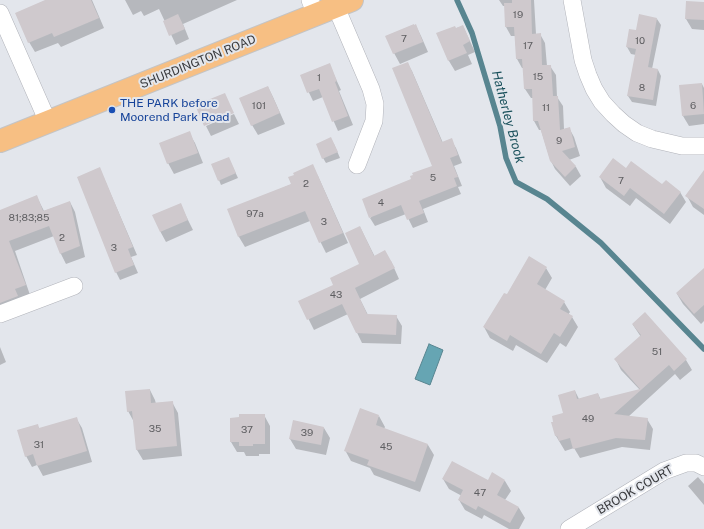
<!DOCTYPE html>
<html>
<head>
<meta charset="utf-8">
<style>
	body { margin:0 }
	canvas { display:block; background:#e3e6ec }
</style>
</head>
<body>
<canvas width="704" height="529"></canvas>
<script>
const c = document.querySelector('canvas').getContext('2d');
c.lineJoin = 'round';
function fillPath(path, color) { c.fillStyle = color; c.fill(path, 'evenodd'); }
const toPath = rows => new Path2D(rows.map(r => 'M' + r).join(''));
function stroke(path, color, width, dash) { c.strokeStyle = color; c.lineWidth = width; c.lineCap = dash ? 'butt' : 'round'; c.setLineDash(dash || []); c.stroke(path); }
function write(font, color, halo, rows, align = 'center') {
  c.font = font + ' "Public Sans",sans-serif'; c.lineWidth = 4; c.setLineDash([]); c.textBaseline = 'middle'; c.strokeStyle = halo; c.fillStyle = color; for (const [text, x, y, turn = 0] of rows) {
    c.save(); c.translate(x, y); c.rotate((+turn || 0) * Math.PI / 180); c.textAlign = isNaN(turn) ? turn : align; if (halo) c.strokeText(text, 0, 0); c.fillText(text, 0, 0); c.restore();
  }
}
const water = toPath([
	[429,344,443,350,430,385,415,379,429,344]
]);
fillPath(water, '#66a5b3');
stroke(water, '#588590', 1);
fillPath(toPath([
	[48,0,92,0,104,28,61,47,58,43,35,52,29,42],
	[125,0,237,0,183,24,189,39,176,45,159,9,144,16,141,11,133,15],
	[499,0,534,0,536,34,540,34,545,43,547,66,550,66,556,75,557,97,563,106,564,129,569,128,574,137,580,156,569,160,576,167,581,176,570,186,555,169,550,159,541,130,539,130,534,121,533,98,531,98,525,89,524,68,522,68,517,59,515,36,511,36,506,27,505,6,503,6],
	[704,3,704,30,692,29,686,19],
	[657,19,661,25,652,69,658,70,661,76,656,106,632,102,628,96,636,55,631,54,627,47,637,32],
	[416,26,421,36,428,52,400,64,394,53],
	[463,26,475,52,468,55,472,64,455,71,449,61,438,34],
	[407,63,412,71,443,143,451,140,456,148,462,163,454,166,462,186,458,187,461,194,423,209,428,222,413,228,406,214,375,226,370,218,413,180,433,166],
	[329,64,341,90,339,91,353,125,338,131,323,97,313,101,301,76],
	[702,84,704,88,704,124,689,126,683,116],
	[268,87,273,97,285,124,258,135,252,125],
	[234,114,239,124,211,136,206,126],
	[189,133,195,143,203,163,174,174,168,163],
	[334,144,340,158,326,163,323,158],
	[231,163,238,178,221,185,219,180],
	[312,166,318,176,348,243,326,253,310,221,245,247,239,237,229,210,292,184],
	[626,170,680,192,686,202,670,224,636,198,630,206,606,188,600,177],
	[103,176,137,255,131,257,138,273,120,280,116,272],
	[704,184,704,215,693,207,687,196],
	[37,197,44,211,70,202,75,212,85,257,66,264,61,254,54,236,15,251,30,295,0,313,0,211],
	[180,204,193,230,166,242,160,231],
	[360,227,375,257,391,261,399,279,360,299,368,315,396,316,402,326,401,344,362,343,348,314,314,330,300,302,334,286,360,264],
	[546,268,552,278,545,290,564,302,570,312,568,315,572,317,578,327,566,347,560,343,547,363,516,345,513,351,490,338,484,327,507,296],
	[704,273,704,321,701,324,683,304,677,294],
	[645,314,686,360,692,370,680,380,675,374,628,417,647,419,653,429,650,450,622,447,580,458,574,448,565,451,556,436,565,414,575,391,579,399,598,394,601,400,640,390,621,370,616,360,641,337,633,325],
	[0,347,6,362,0,365],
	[150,390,155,400,156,404,172,402,178,413,182,456,143,460,137,450,134,422,128,411],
	[264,415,270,426,270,454,259,454,259,456,246,456,244,452,237,452,231,442,231,419],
	[379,416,385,427,384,429,428,445,434,455,420,492,374,475,370,468,351,461,345,450],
	[76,418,82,428,92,462,43,476,37,465,32,467,26,456,37,425,40,429],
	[324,428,330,438,326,455,296,449,290,439],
	[698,477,704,484,704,505,688,486],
	[443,479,488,482,505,481,511,491,505,500,519,508,525,518,519,529,509,529,484,515,482,519,465,510,459,500,462,496,449,489]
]), '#0003');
stroke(toPath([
	[457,0,472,33,500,126,506,158,516,182,547,199,601,243,704,349]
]), '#588590', 5.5);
fillPath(toPath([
	[45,0,91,0,99,18,54,37,52,33,28,43,15,13],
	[512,0,531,0,532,34,541,33,542,65,551,65,553,96,558,96,560,130,570,127,575,147,562,151,576,166,565,177,550,161,538,121,533,121,532,89,524,89,522,59,516,59,514,27,505,27,504,3,512,3],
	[686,1,704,2,704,20,685,19],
	[178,14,185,29,169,36,163,21],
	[639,14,657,18,648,67,658,69,653,100,627,96,636,49,626,47,629,29,636,30],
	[414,24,414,25,416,24,423,42,393,54,385,36],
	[463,25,470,41,463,45,467,53,448,61,436,33,455,26,456,28],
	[408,62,442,142,452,138,458,155,450,158,458,177,454,178,457,186,419,201,424,213,407,220,401,205,369,218,362,199,411,179,410,176,413,175,412,173,432,166,392,68],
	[330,63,337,81,335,82,348,116,332,122,319,89,307,93,300,75],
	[702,83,704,114,682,116,679,85],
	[268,86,280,113,251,126,239,98],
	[225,93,234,113,204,126,195,105],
	[190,131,198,153,167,164,159,143],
	[331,137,338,152,322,159,316,144],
	[229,157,236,173,218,181,211,164],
	[613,158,626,168,631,161,662,184,666,180,681,192,664,214,630,188,624,196,599,177],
	[313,164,343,233,319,243,305,211,238,237,227,209,291,184,288,177,294,175,293,173],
	[100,167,133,247,128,249,134,265,115,273,77,177],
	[704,170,704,209,685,196],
	[37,195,43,211,70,201,80,246,60,254,49,226,9,241,26,285,15,289,18,296,0,303,0,210],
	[181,203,188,220,160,232,152,215],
	[360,226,374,256,385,250,395,268,355,288,367,314,397,315,396,335,356,333,342,304,307,320,298,301,333,285,330,278,359,264,345,233],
	[529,256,547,267,537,284,565,301,560,309,573,316,560,337,554,333,541,354,510,335,507,341,483,327,504,293,507,294],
	[704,268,704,305,694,314,676,293],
	[645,312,687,359,674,371,669,365,614,414,648,418,645,440,616,438,573,449,570,438,559,441,557,436,555,436,551,422,553,422,552,416,563,413,558,395,575,390,577,399,598,393,600,399,640,389,614,359,641,335,632,324],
	[150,389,151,403,173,401,177,446,136,450,132,411,127,412,125,391],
	[360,408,379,415,376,425,428,444,415,482,367,465,369,460,344,451],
	[239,414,265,414,265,444,253,444,253,446,239,446,239,442,230,442,230,418,239,417],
	[77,417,87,451,37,466,33,454,25,457,17,430,38,424,39,428],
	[293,420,324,427,321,445,289,439],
	[452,461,488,480,492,472,505,480,497,495,519,507,510,523,478,506,476,510,458,500,463,490,442,479]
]), '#cfc9cd');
const street = toPath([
	[310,0,316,15],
	[572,0,583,60,588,75,594,89,602,102,613,114,624,124,637,133,652,139,682,146,704,146],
	[336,7,371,89,375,104,374,121,357,165],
	[0,13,48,122],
	[0,314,74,286],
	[569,529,664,471,686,463,696,463,704,467]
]);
const primary = toPath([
	[0,141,352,0]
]);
stroke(street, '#b1b3ba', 18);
stroke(primary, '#c4c4c5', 24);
stroke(street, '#fff', 17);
stroke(primary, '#f7bf83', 22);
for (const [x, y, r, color] of [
	[112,110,4,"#1a4fb4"]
]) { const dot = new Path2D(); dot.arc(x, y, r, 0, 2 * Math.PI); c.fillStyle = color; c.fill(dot); stroke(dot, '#e3e6ec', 1.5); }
write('10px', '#5e5e61', null, [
	["19",518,15],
	["7",404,39],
	["10",640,41],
	["17",528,46],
	["15",538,77],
	["1",319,78],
	["8",642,88],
	["101",259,106],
	["6",693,106],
	["11",546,108],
	["9",559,141],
	["5",433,178],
	["7",621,181],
	["2",306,184],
	["4",381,203],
	["97a",255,214],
	["81;83;85",29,218],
	["3",324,222],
	["2",62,238],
	["3",114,248],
	["43",336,295],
	["51",657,352],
	["49",588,419],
	["35",155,429],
	["37",247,430],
	["39",307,433],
	["31",39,445],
	["45",386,447],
	["47",480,493]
]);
write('12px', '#393a3d', '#e3e6ec', [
	["SHURDINGTON ROAD",198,62,-22],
	["BROOK COURT",635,490,-30]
]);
write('12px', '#164399', '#e3e6ec', [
	["THE PARK before",120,103],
	["Moorend Park Road",120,117]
], 'left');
write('italic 13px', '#19505b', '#e3e6ec', [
	["Hatherley Brook",508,117,75]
]);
</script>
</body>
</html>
